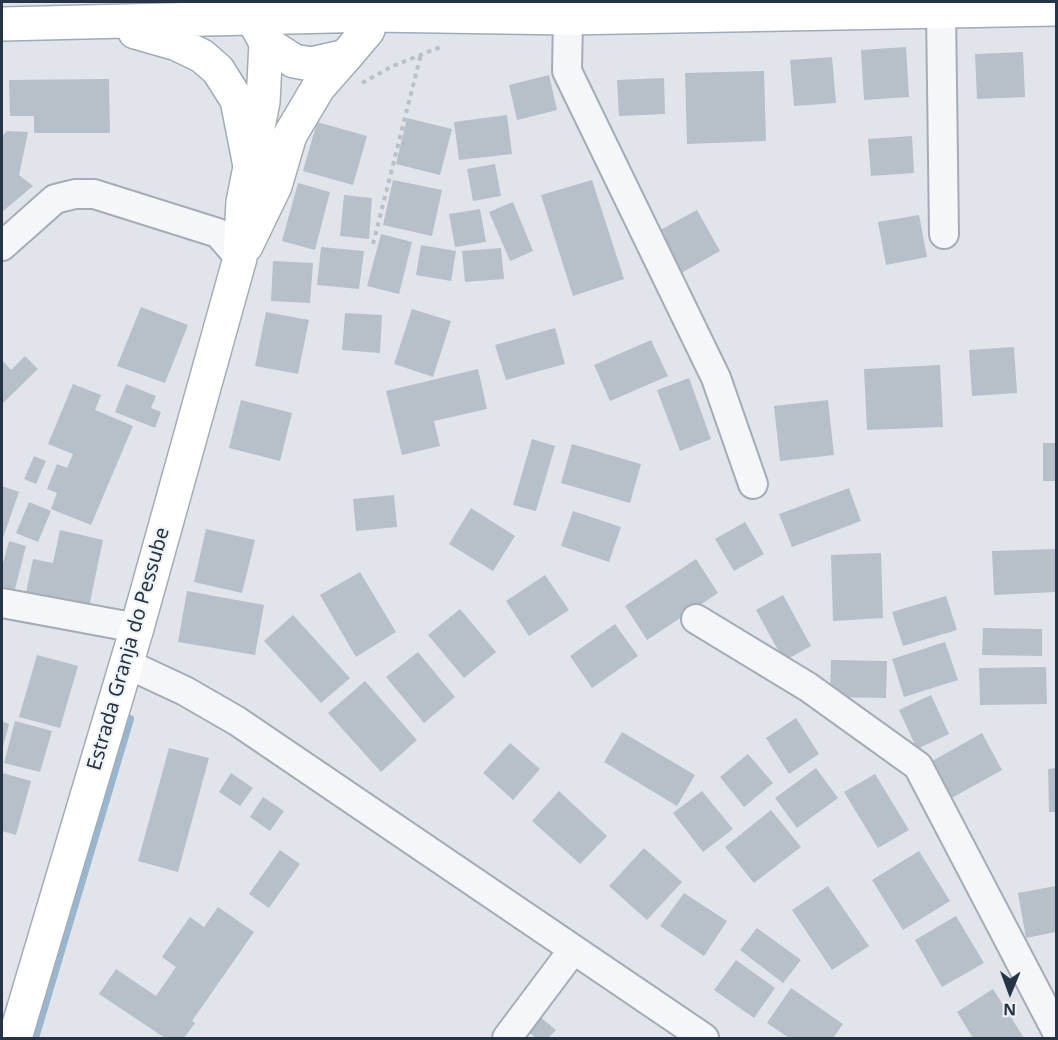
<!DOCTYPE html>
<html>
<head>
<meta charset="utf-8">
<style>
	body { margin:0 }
	#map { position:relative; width:1058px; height:1040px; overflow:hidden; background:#e1e5eb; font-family:"Noto Sans",sans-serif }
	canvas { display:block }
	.frame { position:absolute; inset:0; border:3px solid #273445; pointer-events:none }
	.north { position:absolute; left:980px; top:962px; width:60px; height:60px; -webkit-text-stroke:4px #f0f4f8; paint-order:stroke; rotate:181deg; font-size:16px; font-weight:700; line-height:24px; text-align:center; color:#273445 }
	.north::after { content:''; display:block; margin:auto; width:21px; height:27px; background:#273445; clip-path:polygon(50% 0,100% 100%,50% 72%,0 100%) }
</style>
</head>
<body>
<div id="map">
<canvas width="1058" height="1040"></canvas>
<div class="frame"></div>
<div class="north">N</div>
</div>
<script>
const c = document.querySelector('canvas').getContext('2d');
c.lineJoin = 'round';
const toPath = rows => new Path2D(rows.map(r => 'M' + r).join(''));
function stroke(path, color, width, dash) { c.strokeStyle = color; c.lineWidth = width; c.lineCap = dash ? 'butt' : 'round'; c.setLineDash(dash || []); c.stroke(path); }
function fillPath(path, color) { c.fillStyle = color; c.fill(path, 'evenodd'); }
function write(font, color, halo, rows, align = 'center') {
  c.font = font + ' "Noto Sans",sans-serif'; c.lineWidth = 4.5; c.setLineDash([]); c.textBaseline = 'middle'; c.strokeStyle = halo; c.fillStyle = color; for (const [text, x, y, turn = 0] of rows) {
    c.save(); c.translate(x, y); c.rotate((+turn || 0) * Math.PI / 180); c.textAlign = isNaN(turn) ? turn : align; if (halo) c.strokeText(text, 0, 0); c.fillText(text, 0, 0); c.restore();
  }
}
stroke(toPath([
	[35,1038,130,719]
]), '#98b7cf', 8);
fillPath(toPath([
	[906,47,909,97,864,100,861,50],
	[1023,52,1025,97,977,99,975,54],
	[832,57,836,103,794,106,790,60],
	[764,71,766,141,687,144,685,73],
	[549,75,557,110,517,120,509,85],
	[664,78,665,114,619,116,617,80],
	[109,79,110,133,34,133,34,116,10,116,9,80],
	[507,115,512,154,459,160,454,122],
	[407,118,452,129,440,175,396,164],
	[317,122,367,136,353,185,303,171],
	[7,131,28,132,19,175,33,186,2,212,2,136],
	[912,136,914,173,871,176,868,139],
	[495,164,501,196,473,201,467,169],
	[393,180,442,190,432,236,383,225],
	[592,180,624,279,573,296,541,195],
	[298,183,330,192,315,250,282,241],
	[344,195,372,198,369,239,340,236],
	[513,202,533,251,510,261,489,212],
	[480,209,486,242,455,247,449,214],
	[697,210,720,251,676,276,653,234],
	[919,215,927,257,886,265,878,222],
	[381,234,412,242,399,294,367,286],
	[421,245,456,251,451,281,416,275],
	[321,247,364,251,359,289,317,285],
	[501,248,504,279,465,282,462,251],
	[273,261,313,263,310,303,271,301],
	[141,307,188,325,165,383,117,366],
	[412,309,451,321,433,377,394,364],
	[266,312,309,320,298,374,255,366],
	[345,313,382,315,380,353,342,350],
	[555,328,565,364,506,380,495,345],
	[651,340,668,376,610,401,594,365],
	[1014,347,1017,393,972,396,969,350],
	[25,356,38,369,2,404,2,360,11,370],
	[940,365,943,427,867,430,864,369],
	[478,369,487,409,434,421,440,446,402,455,386,391],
	[689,378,711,439,680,451,657,390],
	[73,384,101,395,95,410,133,426,91,525,51,509,57,493,47,489,57,464,67,468,73,454,48,444],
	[126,384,156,396,151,408,161,412,155,428,115,412],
	[241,400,292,413,280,461,229,448],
	[828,400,834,455,780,461,774,406],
	[532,439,555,446,536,511,513,505],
	[1043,443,1056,443,1056,481,1043,481],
	[572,444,641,464,630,503,561,483],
	[34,456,46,461,36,484,24,479],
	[2,486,19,492,2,541],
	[849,488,861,521,792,547,779,514],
	[394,495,397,527,356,531,353,499],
	[29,502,51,511,38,542,16,533],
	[471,508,515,536,493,571,449,544],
	[573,511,621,527,609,562,561,546],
	[745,522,764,554,734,571,715,539],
	[206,529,255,540,242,593,194,582],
	[60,530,103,540,89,607,26,593,33,559,53,563],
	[9,541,26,546,14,593,2,590,2,567],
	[1056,549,1056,592,994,595,992,551],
	[881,553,883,618,833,621,831,555],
	[696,559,718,593,647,640,625,606],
	[360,572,396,632,356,657,320,595],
	[545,575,569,610,529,636,506,601],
	[187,591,264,605,255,655,178,642],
	[783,595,811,646,784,661,756,610],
	[946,596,957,630,903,646,892,612],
	[460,609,496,652,464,678,428,635],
	[293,615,350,678,321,703,264,641],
	[615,624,638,656,592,688,570,656],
	[983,628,1042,629,1042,656,982,655],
	[945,642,958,680,904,697,892,659],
	[418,652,455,697,424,723,386,677],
	[37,655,78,666,60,728,19,717],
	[831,660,887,661,886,698,830,697],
	[1046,667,1047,704,980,705,979,668],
	[365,681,417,740,381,772,328,713],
	[931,695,949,734,917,749,899,710],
	[796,718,819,754,789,774,766,738],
	[2,721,9,724,2,750],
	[15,721,52,731,40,772,4,763],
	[622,732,695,775,677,806,604,762],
	[982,733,1002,770,948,800,927,764],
	[510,743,540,769,513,800,483,773],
	[169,748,209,758,178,872,138,861],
	[748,754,773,783,744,807,720,777],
	[816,768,838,798,797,828,775,798],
	[1056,768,1056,812,1049,812,1048,769],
	[2,773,31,781,16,835,2,831],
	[231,773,253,788,240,806,219,792],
	[875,774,909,830,878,848,844,792],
	[559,791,607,836,580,864,532,821],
	[702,791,733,829,703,852,673,813],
	[263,797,284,811,270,831,250,817],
	[771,810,801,847,754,883,725,847],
	[644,848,682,882,647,920,609,886],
	[280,850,300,864,269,908,249,894],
	[919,851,950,901,903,930,872,880],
	[828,886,869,946,832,970,792,910],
	[1056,886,1056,932,1026,938,1018,893],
	[684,893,727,921,704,956,660,926],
	[218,907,254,932,192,1021,195,1023,184,1038,165,1038,99,994,116,969,156,996,176,967,162,957,190,917,204,927],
	[956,916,984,963,942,987,915,940],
	[757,928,801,960,783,983,740,950],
	[736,960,775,988,754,1018,714,990],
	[791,988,843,1024,833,1038,789,1038,767,1023],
	[993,989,1024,1038,973,1038,957,1012],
	[538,1015,556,1030,548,1038,536,1038,526,1030]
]), '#b7bfc9');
const street = toPath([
	[941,11,944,234],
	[568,18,567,71,716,378,753,484],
	[2,246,55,199,75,194,94,194,218,233,240,258],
	[2,603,137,628],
	[696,619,808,687,918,766,1056,1030],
	[125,663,185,691,237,721,704,1038],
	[507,1038,573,950]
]);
const secondary = toPath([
	[246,246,275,186,290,135,318,88,346,56],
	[15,1038,137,628,240,258,243,202,263,102,266,43]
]);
const primary = toPath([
	[251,2,253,19,266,43,294,61,311,64,346,56,368,30,374,2],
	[2,24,373,15,568,18,1056,9],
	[135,32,177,44,202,56,218,70,237,100,251,171]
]);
stroke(street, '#a5acb6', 32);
stroke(secondary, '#a5acb6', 36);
stroke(primary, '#9eabb8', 36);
stroke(toPath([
	[362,83,393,66,443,46],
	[373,244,421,54]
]), '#bbc0c7', 4, [4.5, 4.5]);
stroke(street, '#f4f6f9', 28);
stroke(secondary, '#fff', 33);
stroke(primary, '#fff', 33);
write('20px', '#273445', '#f0f4f8', [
	["Estrada Granja do Pessube",129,649,-74]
]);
</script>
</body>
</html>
